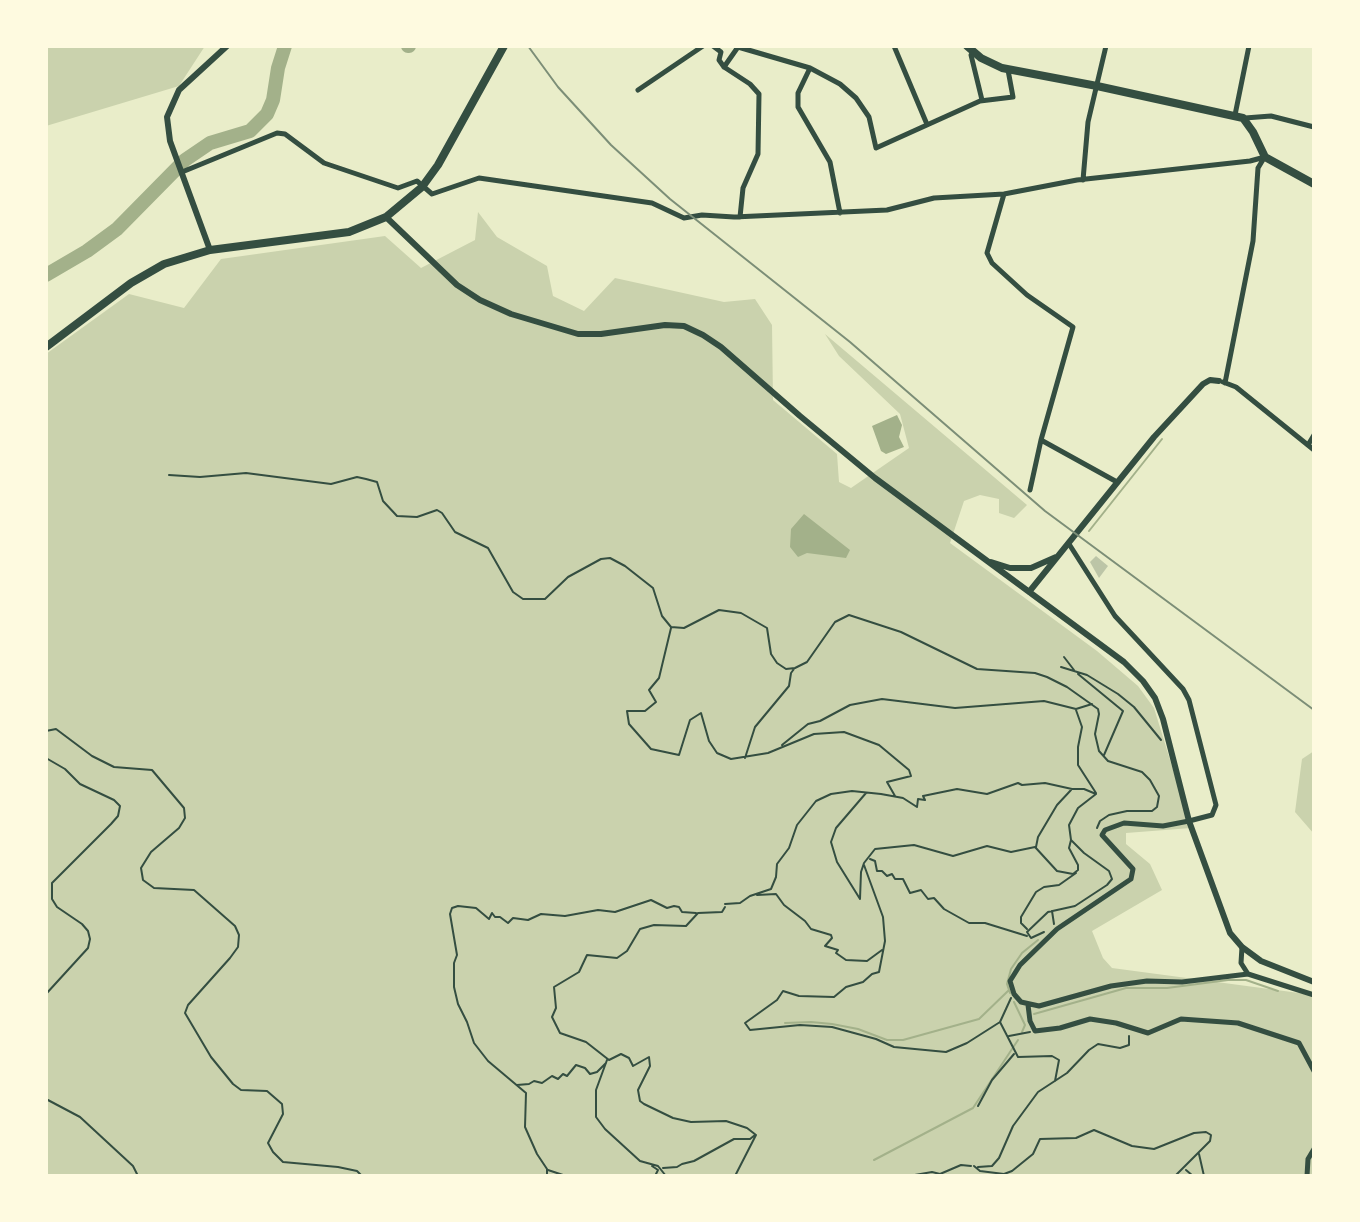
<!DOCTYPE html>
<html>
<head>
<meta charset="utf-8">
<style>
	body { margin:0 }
	#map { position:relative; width:1360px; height:1222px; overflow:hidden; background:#e9edc9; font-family:Raleway,sans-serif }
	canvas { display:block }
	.frame { position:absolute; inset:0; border:48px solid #fefae0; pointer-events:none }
</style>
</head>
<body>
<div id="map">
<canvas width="1360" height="1222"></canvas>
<div class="frame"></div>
</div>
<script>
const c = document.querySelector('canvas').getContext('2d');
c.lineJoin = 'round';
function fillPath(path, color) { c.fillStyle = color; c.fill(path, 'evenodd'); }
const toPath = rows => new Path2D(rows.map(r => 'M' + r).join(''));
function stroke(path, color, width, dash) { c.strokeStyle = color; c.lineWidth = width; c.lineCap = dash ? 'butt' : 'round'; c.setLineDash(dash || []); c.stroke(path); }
fillPath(toPath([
	[46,46,205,46,179,86,46,126],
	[478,212,497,237,547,266,553,296,584,311,615,278,724,302,755,299,772,325,773,400,837,454,839,482,851,488,909,448,900,414,839,356,825,334,1027,505,1014,518,999,513,999,499,980,495,964,501,950,543,1097,651,1138,686,1154,708,1191,828,1126,833,1126,844,1150,864,1162,890,1092,931,1103,958,1112,968,1314,995,1314,1176,46,1176,46,354,129,294,184,308,221,259,385,236,421,268,475,240],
	[1314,751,1314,834,1295,812,1302,759]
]), '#cad2ad');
fillPath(toPath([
	[897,415,902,425,899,437,904,447,886,454,881,451,872,426],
	[804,514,850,550,846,558,807,553,798,557,790,547,791,529]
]), '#a3b18a');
stroke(toPath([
	[1089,531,1162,439],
	[1010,993,1007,984,1011,969,1022,953,1038,940],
	[1014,1002,1025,1025,1022,1032],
	[1034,1014,1126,988,1167,988,1228,980,1246,980,1278,991],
	[785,1023,811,1022,832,1024,858,1029,887,1040,903,1040,979,1019,1009,990],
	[874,1160,973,1108,1018,1040]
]), '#a3b18a', 2);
stroke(toPath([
	[408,46,409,46],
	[46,275,87,251,117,229,185,160,210,143,250,131,267,114,273,100,278,68,285,46]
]), '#a3b18a', 14);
fillPath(toPath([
	[1096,556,1108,566,1099,578,1090,562]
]), '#bcc5a7');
stroke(toPath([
	[169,475,200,477,246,473,331,484,357,477,366,479,377,482,383,501,397,516,417,517,437,510,442,513,455,532,488,548,513,592,523,599,545,599,568,577,601,559,610,558,625,566,653,588,662,616,671,627,684,628,719,610,741,613,767,628,771,654,777,663,786,669,795,668,807,662,835,622,849,615,901,632,977,669,1035,673,1047,677,1067,687,1098,709,1099,714,1095,734,1099,751,1108,761,1142,772,1150,780,1159,796,1157,807,1152,811,1127,811,1109,815,1100,821,1097,828],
	[671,628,659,678,649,690,656,702,645,711,627,711,629,724,651,749,679,755,690,720,701,713,709,741,717,753,731,759,768,753,814,734,844,732,879,745,909,770,911,776,887,782,895,796],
	[1064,657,1074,670],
	[1061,667,1087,675,1118,694,1134,707,1161,740],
	[1078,674,1123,711,1104,755],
	[1076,710,1082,727,1078,747,1078,765,1096,793],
	[46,731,56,729,92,756,114,767,152,770,184,808,185,818,179,828,151,852,141,868,143,880,154,888,194,890,235,926,239,935,238,947,230,958,188,1005,185,1013,211,1057,233,1084,241,1090,267,1091,282,1104,283,1114,268,1143,273,1152,283,1162,338,1167,357,1171,362,1176],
	[782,745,808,724,820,721,850,705,882,699,955,708,1044,701,1076,709,1092,704],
	[46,758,65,769,80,784,114,800,120,806,118,816,111,824,52,883,52,899,57,907,82,924,88,931,90,939,88,948,46,994],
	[745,758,755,727,789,686,791,673,794,669],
	[866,793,836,828,831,842,837,862,860,899,861,872,864,863,875,849,914,845,953,856,987,846,1011,852,1035,847,1057,871,1073,874,1078,870,1078,865,1069,848,1071,840],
	[1036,847,1038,837,1057,805,1071,790],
	[870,859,875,861,877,871,882,871,887,876,892,874,895,879,903,879,910,893,921,890,928,899,934,898,944,909,969,923,985,923,1027,936],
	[864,865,883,917,885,941,879,972,872,974,863,982,846,987,834,997,799,996,783,991,777,1000,745,1023,750,1030,800,1025,832,1027,876,1039,894,1047,946,1052,967,1043,1000,1022,1011,998],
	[757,895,776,894,784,905,805,921,811,929,831,935,832,938,825,946,838,950,836,953,846,960,867,961,882,950],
	[725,904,740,903,750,896,771,889,776,877,777,864,789,848,797,825,816,801,831,794,852,791,881,794,903,798,917,807,918,799,925,800,923,796,957,789,987,794,1018,783,1022,785,1045,783,1072,789,1084,789,1096,794,1078,808,1069,825,1071,840,1084,853,1109,871,1112,879,1107,885,1075,906,1048,912,1027,932,1031,938,1044,932],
	[725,907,722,912,698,913,686,926,654,925,640,929,627,951,617,958,587,955,579,972,554,987,556,1008,552,1017,560,1033,586,1042,609,1060,621,1054,629,1058,633,1066,649,1057,650,1066,638,1090,640,1101,644,1104,673,1118,691,1122,726,1121,747,1128,756,1135,735,1176],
	[1052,911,1054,924],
	[1027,929,1021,923,1021,917,1036,892,1044,887,1059,885,1076,873],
	[1000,1022,1018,1057,1052,1056,1059,1060,1055,1081],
	[1009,1036,1030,1032],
	[607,1060,596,1090,596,1117,605,1129,640,1161,658,1166,666,1176],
	[517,1085,529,1084,534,1081,542,1083,552,1076,558,1079,563,1074,567,1076,576,1065,585,1068,590,1074,597,1072,606,1063],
	[46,1099,80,1117,133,1166,138,1176],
	[978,1106,992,1080,1014,1054],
	[1199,1154,1204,1176],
	[652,1166,658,1170,655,1176],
	[974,1166,980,1171,1004,1174,1012,1171,1033,1154,1040,1139,1076,1138,1094,1130,1132,1146,1154,1149,1194,1133,1206,1132,1211,1135,1210,1141,1175,1176],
	[978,1167,992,1166,999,1158,1013,1126,1038,1092,1067,1073,1089,1050,1098,1044,1120,1048,1129,1045,1129,1036],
	[663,1168,677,1167,682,1164,694,1161,734,1139,750,1139,755,1135],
	[548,1170,566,1176],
	[1186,1170,1193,1176],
	[547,1176,547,1169,537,1154,525,1127,526,1093,488,1061,474,1043,467,1022,458,1004,454,987,454,963,457,955,450,914,452,908,458,906,476,908,489,919,492,913,495,917,500,917,508,923,513,918,528,920,541,914,565,916,598,910,615,912,651,900,667,908,674,906,679,907,682,912,696,913],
	[909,1176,932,1172,940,1174,961,1165,971,1166]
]), '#344e41', 2);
stroke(toPath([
	[713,46,721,52,719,60,724,67,738,47],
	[894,46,926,122],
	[738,47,810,68,798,93,798,107,830,162,840,213],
	[973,51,971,55,982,100],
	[724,67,750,84,759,94,758,154,743,188,740,217],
	[810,68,840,84,856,98,869,117,876,148,980,101,1013,97,1008,70],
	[638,90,703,46],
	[1235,115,1249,46],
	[1245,118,1271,116,1314,127],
	[182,172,277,133,285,134,324,163,398,188,417,181,432,194,479,178,652,203,684,218,702,215,734,217,887,210,934,198,1004,194,1077,180,1250,161,1265,157],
	[1083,180,1088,122,1106,46],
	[1004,194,987,253,992,263,1027,295,1073,327,1041,440,1117,482],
	[1223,382,1236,387,1314,450],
	[1225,383,1253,241,1258,168,1264,158],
	[1308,445,1314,435],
	[1030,490,1041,440],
	[1069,544,1115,616,1183,689,1189,700,1216,805,1212,815,1189,821,1163,826,1124,823,1105,830,1102,835,1133,869,1131,879,1057,929,1020,965,1010,981,1014,994,1021,1002,1039,1006,1111,986,1147,981,1182,982,1248,974,1314,995],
	[1242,947,1241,963,1248,974],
	[1028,1005,1030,1021,1035,1031,1060,1028,1090,1019,1116,1023,1148,1033,1181,1019,1238,1023,1299,1043,1314,1071],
	[1307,1176,1308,1159,1314,1149]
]), '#344e41', 5);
stroke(toPath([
	[386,217,457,285,480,300,511,314,578,334,601,334,665,325,684,326,703,335,721,347,800,416,875,478,1124,662,1143,681,1155,698,1163,719,1189,821,1230,933,1242,947,1261,961,1314,982],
	[210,250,170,141,167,117,179,90,227,46],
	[991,562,1010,568,1031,568,1056,557],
	[1029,592,1154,437,1203,384,1210,380,1219,381]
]), '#344e41', 6);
stroke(toPath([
	[967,46,981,58,1002,68,1097,86,1243,118,1253,132,1265,157,1314,184],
	[46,347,131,283,164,264,210,250,349,232,386,217,422,187,438,165,504,46]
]), '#344e41', 8);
stroke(toPath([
	[528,46,558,87,611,145,670,199,850,342,1045,511,1314,710]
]), '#7c8e77', 2);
</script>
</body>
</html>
